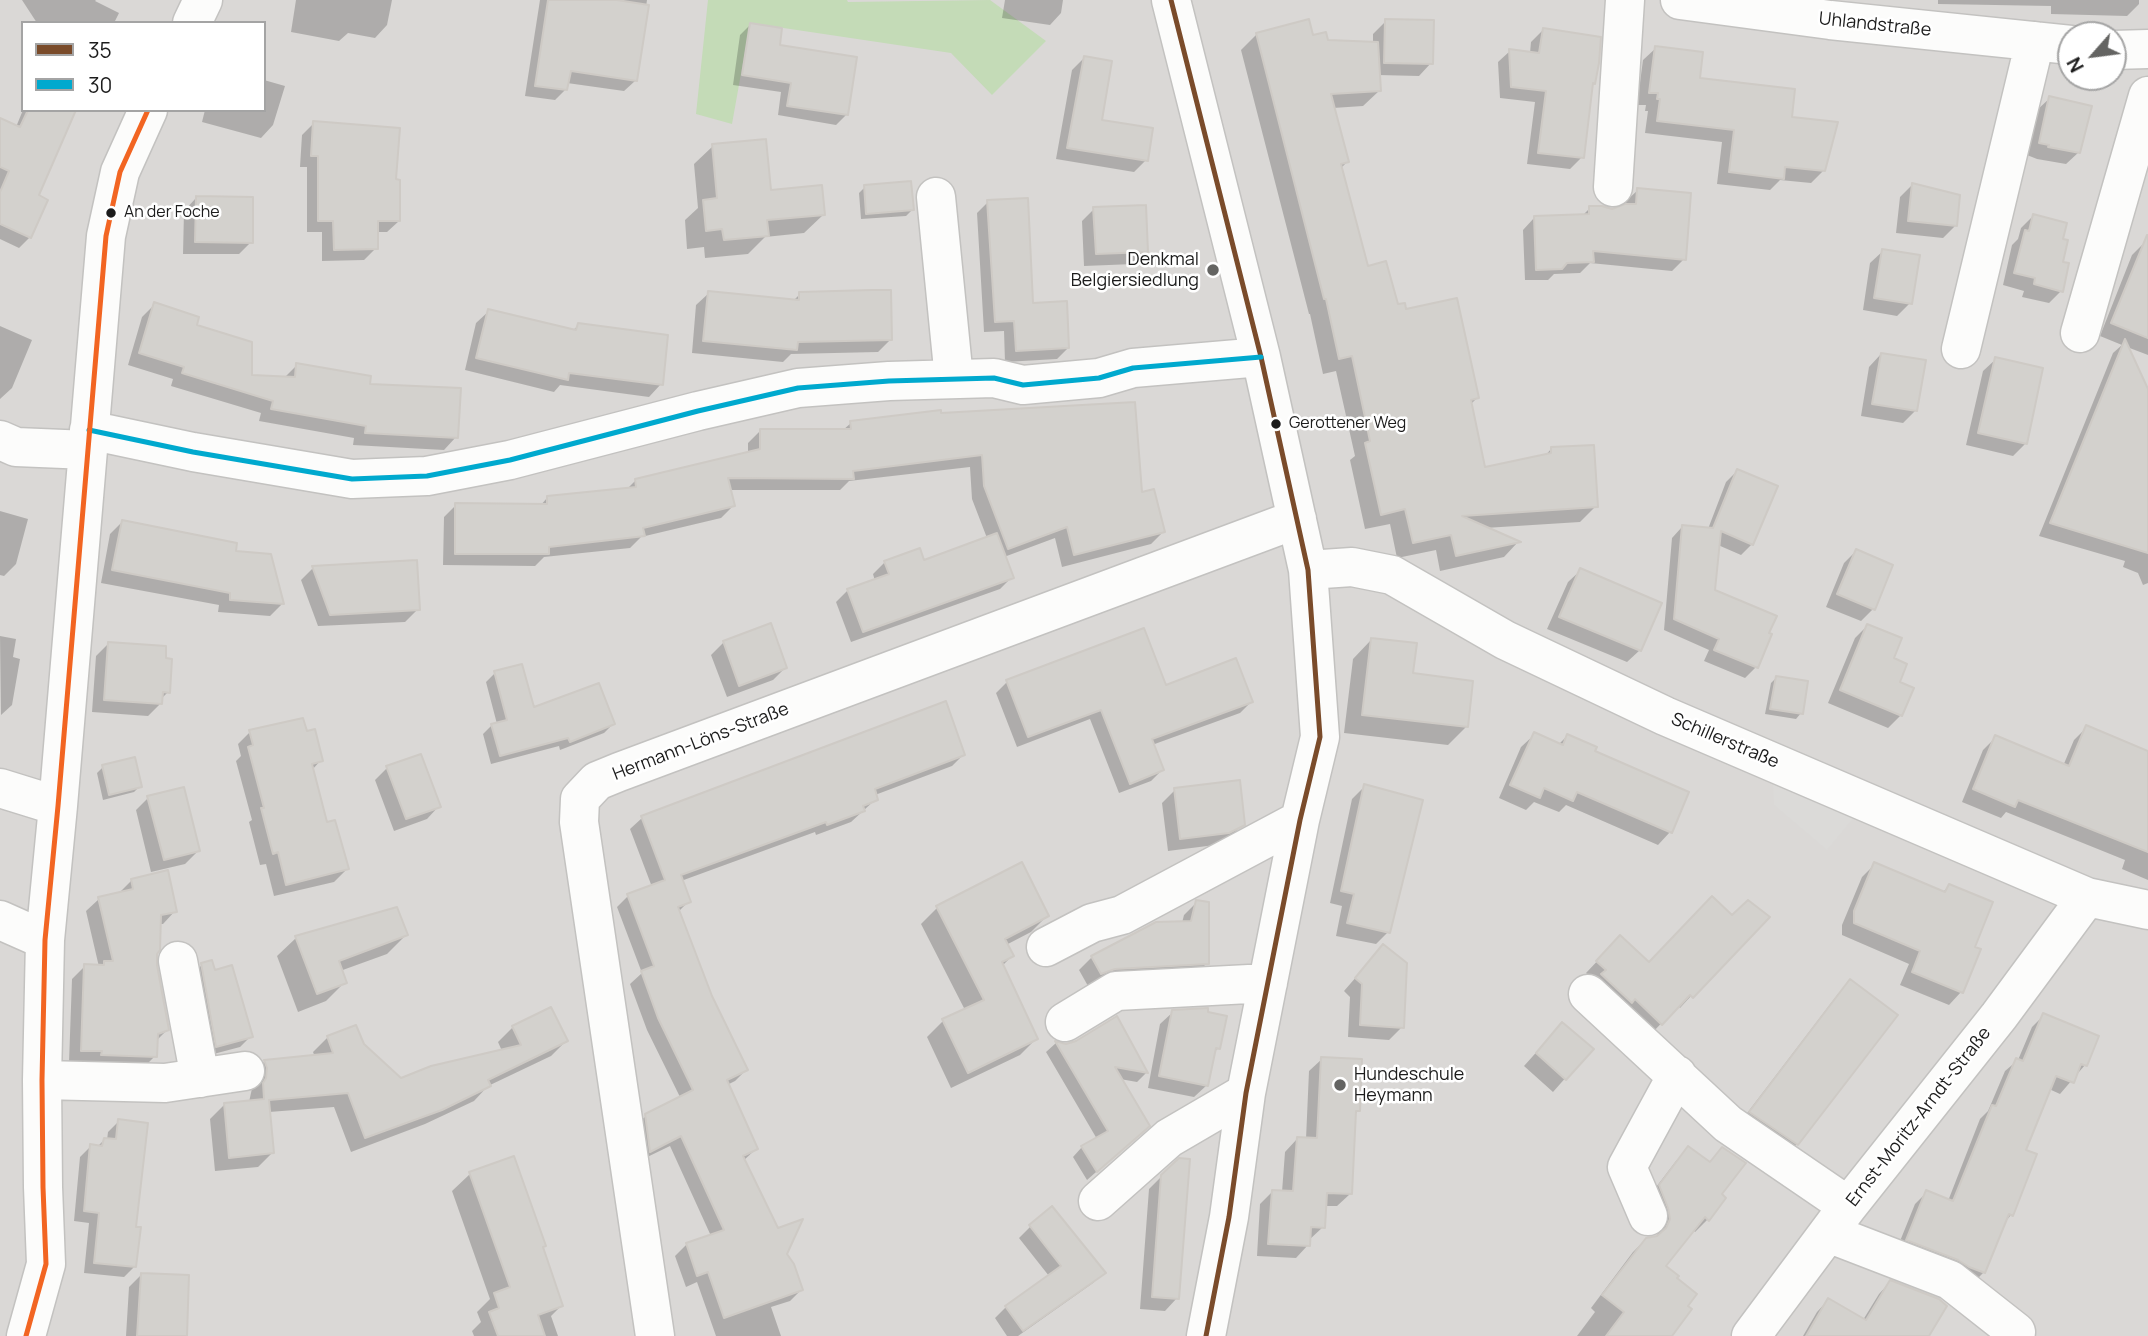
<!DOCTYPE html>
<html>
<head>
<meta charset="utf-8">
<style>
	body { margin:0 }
	#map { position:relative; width:2148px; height:1336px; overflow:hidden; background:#ebe9e4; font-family:Manrope,sans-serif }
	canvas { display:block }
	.legend { position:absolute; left:21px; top:21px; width:245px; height:91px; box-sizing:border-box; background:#fff; border:2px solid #a4a4a4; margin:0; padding:9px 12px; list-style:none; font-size:21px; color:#1c1c1c }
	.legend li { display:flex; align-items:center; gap:14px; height:35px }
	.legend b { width:35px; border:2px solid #a4a4a4 }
	.north { position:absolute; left:2057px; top:21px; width:70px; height:70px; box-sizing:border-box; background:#fff; border:2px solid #a4a4a4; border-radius:50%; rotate:242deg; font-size:19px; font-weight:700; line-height:28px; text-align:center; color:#1c1c1c }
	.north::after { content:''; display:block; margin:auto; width:24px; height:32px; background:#646462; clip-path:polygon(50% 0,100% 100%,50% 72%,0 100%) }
</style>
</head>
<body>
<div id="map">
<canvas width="2148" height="1336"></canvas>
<ul class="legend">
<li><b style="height:9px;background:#7a4b2a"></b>35</li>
<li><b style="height:9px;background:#00a9ce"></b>30</li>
</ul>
<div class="north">N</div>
</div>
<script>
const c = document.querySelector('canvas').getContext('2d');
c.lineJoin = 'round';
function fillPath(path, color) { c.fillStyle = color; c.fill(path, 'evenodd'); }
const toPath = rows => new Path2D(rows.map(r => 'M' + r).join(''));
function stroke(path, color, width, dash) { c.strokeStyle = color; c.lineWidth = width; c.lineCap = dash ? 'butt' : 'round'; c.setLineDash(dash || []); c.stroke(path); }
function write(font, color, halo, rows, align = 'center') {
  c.font = font + ' Manrope,sans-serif'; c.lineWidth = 5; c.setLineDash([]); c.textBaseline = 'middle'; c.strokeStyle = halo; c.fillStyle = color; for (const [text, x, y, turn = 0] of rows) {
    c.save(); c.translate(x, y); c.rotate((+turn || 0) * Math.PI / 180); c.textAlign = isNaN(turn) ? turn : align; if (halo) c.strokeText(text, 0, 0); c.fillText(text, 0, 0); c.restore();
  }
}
fillPath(toPath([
	[0,0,2148,0,2148,1336,0,1336],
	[23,23,264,23,264,110,23,110],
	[2071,35,2113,35,2113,77,2071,77]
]), '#dad8d6');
fillPath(toPath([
	[708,0,847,0,848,2,990,0,1046,41,992,95,951,53,750,23,732,124,696,114]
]), '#c4dbb7');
fillPath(toPath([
	[1773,780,1856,815,1827,850,1774,805]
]), '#dbdad8');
fillPath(toPath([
	[22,0,96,0,95,1,119,13,114,23,37,23],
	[296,0,392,0,387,25,375,38,348,33,339,41,291,32],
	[540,0,647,0,635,81,624,91,567,83,566,89,555,100,525,96],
	[1005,0,1063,0,1061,13,1050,25,1002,18],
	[1938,0,2139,0,2139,4,2127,16,2051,14,2051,6,1938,4],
	[1386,21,1431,63,1419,76,1378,75,1379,91,1363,106,1333,108,1347,162,1341,168,1366,268,1396,307,1405,311,1478,397,1470,405,1483,469,1545,456,1551,449,1596,506,1580,522,1485,528,1518,542,1504,557,1440,571,1436,550,1397,558,1390,524,1365,529,1350,460,1355,456,1336,371,1323,374,1310,314,1309,314,1241,50,1257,34,1312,37,1327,42,1373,43,1373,34],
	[750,25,846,115,836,125,778,115,781,92,733,85,740,35],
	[1543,30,1594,83,1591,85,1582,157,1570,169,1527,164,1535,102,1500,98,1498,62,1510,51,1530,53,1531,42],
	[1656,48,1698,79,1790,119,1824,170,1811,183,1780,180,1770,190,1717,184,1722,142,1645,133,1648,111,1645,111,1646,105,1637,105,1643,60],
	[1084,58,1100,121,1146,160,1134,172,1056,159,1072,70],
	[264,80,285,86,273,125,261,138,202,122,205,110,264,110],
	[2050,98,2079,152,2066,164,2037,159,2027,155,2037,110],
	[23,110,74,110,36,196,30,237,19,248,0,239,0,120,16,127],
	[314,123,394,181,399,221,387,232,376,232,376,248,364,260,322,261,322,232,307,232,307,167,300,167,302,135],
	[713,146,769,192,823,215,804,233,765,237,748,254,705,258,704,247,687,249,685,220,698,208,694,164],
	[1912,185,1955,226,1943,238,1896,233,1900,197],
	[865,187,912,210,906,216,861,219,859,193],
	[1638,190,1684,259,1672,271,1590,263,1580,273,1554,274,1548,280,1525,280,1523,230,1534,218,1582,216,1590,208,1612,211,1626,206,1626,201],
	[196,198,251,242,239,254,183,254,184,211],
	[988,202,1032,305,1068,348,1057,359,1005,362,1004,331,984,332,977,213],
	[1094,209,1146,251,1134,264,1084,266,1082,221],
	[2033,216,2061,240,2061,291,2049,303,2022,297,2024,291,2003,285,2012,245,2018,239,2021,228],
	[2145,242,2148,243,2148,355,2127,347,2148,394,2148,583,2143,585,2138,573,2123,567,2125,561,2039,536,2113,353,2122,345,2100,336,2132,255],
	[1883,251,1910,303,1897,316,1863,310,1870,263],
	[709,293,793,301,800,294,891,339,878,352,791,354,783,362,692,353,696,305],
	[155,304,195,327,250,377,284,378,297,365,368,386,456,437,444,450,353,445,354,438,259,421,261,413,171,386,173,379,128,365,142,317],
	[489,311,572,331,579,325,661,384,649,397,560,385,554,392,465,370,476,323],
	[0,326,32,340,12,388,0,399],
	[1881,354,1916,410,1903,423,1861,416,1869,367],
	[1996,359,2025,444,2013,456,1966,445,1983,371],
	[940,415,1141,494,1163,532,1151,544,1062,567,1055,538,1004,557,1012,577,1000,589,851,642,836,602,848,590,875,581,873,574,885,562,923,562,987,538,972,499,970,467,849,481,840,490,729,490,733,506,721,518,641,537,630,548,544,557,535,566,443,565,444,517,456,505,540,506,547,498,627,489,635,481,748,453,748,443,761,430,843,430,851,423],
	[1737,471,1752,544,1741,555,1718,545,1714,591,1770,635,1756,667,1745,678,1704,661,1709,650,1664,630,1672,538,1682,527,1708,529,1726,482],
	[0,511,28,519,16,564,4,576,0,575],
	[122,522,234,553,282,604,270,616,218,612,219,605,101,583,110,534],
	[1856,551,1873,609,1861,621,1826,607,1844,563],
	[313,568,418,609,405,622,318,626,301,580],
	[1581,570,1640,650,1627,662,1547,629,1568,582],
	[1867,626,1898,683,1901,715,1888,728,1828,703,1855,638],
	[0,636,16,639,13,657,20,659,12,705,1,715],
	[1371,640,1467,726,1448,745,1344,733,1353,659],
	[724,642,785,668,773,680,727,697,711,655],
	[109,643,168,692,161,699,160,704,148,716,92,712,96,656],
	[495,673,533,710,613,724,604,733,560,750,559,746,491,764,483,734,492,725,497,724,486,682],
	[1776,678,1801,713,1796,719,1765,714,1771,683],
	[1007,682,1165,687,1251,702,1240,713,1152,745,1162,770,1151,781,1119,793,1090,719,1017,747,996,693],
	[945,704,963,755,952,766,875,795,876,799,851,822,816,835,815,832,681,881,689,901,678,912,710,997,746,1070,735,1081,727,1085,756,1149,743,1161,801,1290,790,1301,771,1307,781,1336,716,1336,697,1282,686,1287,675,1256,687,1244,711,1236,670,1146,639,1161,634,1127,646,1116,680,1097,647,1030,630,984,642,973,617,907,628,896,652,887,630,829,642,818],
	[2086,728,2148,781,2148,880,2122,869,2125,860,2006,812,2001,818,1962,802,1983,750,1996,737,2063,766,2074,740],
	[250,732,305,733,321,760,312,770,326,825,347,869,334,882,274,896,266,864,260,865,249,822,252,820,236,761,241,756,238,744],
	[1534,735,1558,745,1567,736,1593,752,1670,832,1658,845,1566,805,1559,812,1534,802,1526,810,1499,798,1521,747],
	[103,767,140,786,134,792,103,800,97,773],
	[387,768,439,806,427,819,394,831,375,780],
	[1365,786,1388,932,1376,944,1336,936,1342,906,1330,903,1352,799],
	[1175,790,1243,824,1230,837,1215,845,1168,851,1162,803],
	[148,798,198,851,185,864,151,872,136,810],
	[1875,864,1942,893,1949,886,1973,948,1961,992,1949,1005,1900,985,1909,964,1842,935,1842,925,1862,877],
	[131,881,175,911,163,924,159,924,156,954,155,965,167,1030,156,1041,155,1056,142,1069,69,1062,72,979,85,966,99,967,86,911,99,899,118,894],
	[1712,899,1691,996,1680,1008,1678,1006,1650,1035,1586,973,1620,937,1649,964],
	[1197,902,1207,963,1194,976,1088,986,1079,970,1092,957,1156,923,1182,923,1184,915],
	[937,908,1047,916,1031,932,1006,945,1012,956,1002,966,1036,1039,1020,1055,951,1088,927,1037,943,1021,965,1010,921,924],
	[406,935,387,954,340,971,345,982,326,1001,298,1012,277,956,296,938],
	[1383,946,1402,1027,1389,1040,1348,1037,1350,997,1344,991],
	[202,965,214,972,251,1036,240,1047,206,1056,191,975],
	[1851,981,1895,1015,1797,1144,1784,1157,1738,1125,1838,994],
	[1173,1012,1218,1048,1213,1054,1207,1085,1194,1097,1148,1088,1160,1024],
	[2044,1015,2085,1065,2060,1094,2049,1089,2024,1151,2011,1215,2004,1223,1984,1272,1972,1284,1896,1251,1915,1204,1927,1192,1948,1201,1980,1119,1988,1111,2005,1071,2018,1060,2032,1027],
	[1116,1019,1146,1073,1137,1082,1120,1079,1138,1135,1087,1180,1073,1157,1082,1147,1097,1139,1046,1052,1056,1043,1066,1046,1076,1043],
	[513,1027,566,1041,551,1056,488,1086,474,1101,425,1124,351,1152,334,1107,269,1112,272,1153,258,1167,215,1171,210,1119,224,1105,249,1102,253,1084,250,1077,264,1062,315,1057,313,1052,328,1037,363,1045,400,1080,502,1051,498,1042],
	[1550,1037,1591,1049,1553,1092,1524,1066],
	[1322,1059,1358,1111,1354,1115,1350,1194,1337,1206,1325,1206,1323,1227,1309,1240,1308,1245,1296,1258,1257,1256,1260,1204,1272,1192,1282,1192,1285,1152,1297,1139,1306,1139,1309,1071],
	[119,1121,134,1228,135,1266,124,1277,84,1273,89,1223,74,1221,80,1157,91,1146,97,1147,104,1140,107,1140,108,1132],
	[1689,1148,1708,1163,1722,1149,1720,1194,1724,1198,1707,1220,1695,1232,1693,1230,1664,1266,1669,1336,1577,1336,1595,1312,1591,1308,1633,1252,1646,1239,1656,1238,1658,1233,1656,1221,1647,1199,1676,1161],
	[513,1158,561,1306,551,1316,558,1336,474,1336,472,1331,481,1322,477,1312,490,1299,452,1191,470,1174],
	[1162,1176,1177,1298,1165,1311,1140,1309,1149,1189],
	[1030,1227,1104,1272,1093,1283,1018,1336,1007,1336,995,1318,1006,1307,1049,1276,1019,1238],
	[141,1275,185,1336,126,1336,129,1287],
	[1890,1282,1927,1336,1803,1336,1817,1312,1828,1300,1863,1320,1879,1294]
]), '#0003');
const building = toPath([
	[548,0,617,0,649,5,637,81,571,71,567,90,535,86,548,0],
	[1309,19,1313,35,1326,32,1328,40,1378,42,1381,91,1331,94,1349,162,1341,164,1368,266,1386,261,1398,304,1405,303,1406,309,1457,298,1479,398,1471,400,1485,467,1551,453,1551,447,1594,445,1598,507,1462,516,1521,542,1456,556,1451,535,1413,543,1405,509,1381,515,1365,443,1370,441,1352,356,1339,359,1326,299,1324,299,1256,33,1309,19],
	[1385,19,1434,20,1433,64,1384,63,1385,19],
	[750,23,782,28,780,45,857,57,848,115,787,106,791,83,742,75,750,23],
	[1543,28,1601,37,1599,63,1595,84,1593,83,1584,158,1538,153,1546,91,1511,87,1509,49,1539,53,1543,28],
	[1655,46,1703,52,1700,78,1795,89,1792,117,1838,122,1825,171,1785,167,1784,179,1729,172,1734,130,1657,121,1660,99,1657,99,1658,93,1649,93,1655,46],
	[1084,56,1112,61,1102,120,1153,128,1148,161,1067,148,1084,56],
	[2049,96,2092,106,2080,153,2048,147,2049,145,2039,143,2049,96],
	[28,110,76,110,39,195,48,200,31,238,0,224,0,192,9,171,0,167,0,118,20,127,28,110],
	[313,121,400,128,396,179,400,180,400,221,378,221,378,249,334,250,333,221,318,221,318,156,311,156,313,121],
	[766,139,771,190,822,185,825,215,767,220,769,236,724,240,722,229,706,231,703,200,717,198,712,144,766,139],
	[911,181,914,210,866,214,864,185,911,181],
	[1912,183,1960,195,1957,226,1908,221,1912,183],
	[1637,188,1691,193,1686,260,1593,251,1594,262,1567,263,1562,269,1536,270,1534,216,1589,214,1589,206,1602,206,1612,209,1625,204,1636,204,1637,188],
	[196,196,253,197,253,243,195,242,196,196],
	[1028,198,1033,303,1067,301,1069,348,1016,351,1014,321,995,322,987,200,1028,198],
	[1146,205,1148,252,1096,254,1093,207,1146,205],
	[2033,214,2067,223,2063,239,2068,240,2063,262,2069,263,2063,292,2034,284,2035,278,2014,273,2025,230,2029,231,2033,214],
	[2147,235,2148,235,2148,338,2111,323,2147,235],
	[1882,249,1920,255,1912,304,1874,298,1882,249],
	[872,290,891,290,892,340,798,342,797,350,703,341,708,291,799,300,799,292,872,290],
	[154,302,199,317,197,325,252,342,252,375,295,377,296,363,371,376,370,384,461,388,458,438,365,433,366,426,271,409,273,401,182,373,184,367,139,353,154,302],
	[488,309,576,330,578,323,668,335,663,385,569,373,568,380,476,358,488,309],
	[2125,339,2148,389,2148,553,2050,523,2125,339],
	[1881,353,1926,360,1917,411,1872,404,1881,353],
	[1995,357,2043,368,2027,444,1978,433,1995,357],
	[1135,402,1142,492,1154,489,1165,532,1074,555,1067,527,1008,549,984,486,982,455,853,471,854,479,728,478,735,506,643,528,645,536,549,547,549,554,455,554,455,503,547,504,547,496,636,487,635,479,760,449,760,429,851,429,850,421,941,410,941,413,1135,402],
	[1737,469,1778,486,1753,545,1721,531,1715,590,1777,616,1769,633,1772,634,1758,668,1714,650,1719,639,1674,619,1682,525,1713,528,1737,469],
	[122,520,237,543,236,551,271,554,284,604,230,600,230,593,112,570,122,520],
	[997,533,1014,578,863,632,847,589,889,574,884,561,920,548,924,560,997,533],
	[1856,549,1893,565,1875,610,1837,594,1856,549],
	[417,560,420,610,330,615,312,566,417,560],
	[1580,568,1662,603,1641,651,1559,617,1580,568],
	[771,623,787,668,739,686,723,641,771,623],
	[1867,624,1902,638,1894,658,1907,664,1900,682,1914,688,1902,716,1840,690,1867,624],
	[1144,628,1166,685,1236,658,1253,702,1152,739,1164,770,1130,784,1101,710,1028,737,1006,680,1144,628],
	[1371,638,1417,643,1413,673,1473,681,1468,727,1362,715,1371,638],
	[108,642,166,646,166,658,172,659,170,693,163,692,162,704,104,700,108,642],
	[522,664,534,707,599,683,615,724,570,742,568,738,500,756,491,724,507,720,494,671,522,664],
	[1776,676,1808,681,1803,714,1770,709,1776,676],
	[946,701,965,755,875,789,878,800,863,806,865,811,827,825,826,822,681,875,691,902,678,907,712,996,748,1070,727,1080,758,1149,743,1156,778,1228,803,1219,787,1254,794,1264,803,1290,724,1318,708,1272,697,1276,686,1243,724,1230,681,1136,650,1152,645,1114,693,1090,658,1018,641,971,654,966,627,894,665,880,641,816,946,701],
	[303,718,307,731,315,729,323,761,312,764,327,822,335,820,349,869,286,885,278,852,273,854,261,808,264,808,248,747,253,745,249,730,303,718],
	[2086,725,2148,751,2148,852,2018,800,2015,807,1973,789,1995,735,2069,766,2086,725],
	[1534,732,1563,745,1567,734,1597,747,1595,751,1689,792,1672,833,1577,792,1573,801,1544,788,1540,798,1510,785,1534,732],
	[421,754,441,807,406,819,386,766,421,754],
	[135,757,142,787,109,795,102,765,135,757],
	[1240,780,1245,825,1229,833,1180,839,1174,788,1240,780],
	[1364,784,1423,800,1390,933,1347,923,1354,894,1341,891,1364,784],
	[184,787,200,851,164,860,147,796,184,787],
	[1022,862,1049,916,1005,939,1014,956,1002,962,1038,1039,968,1073,942,1019,984,1000,936,906,1022,862],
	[1874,862,1945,892,1949,884,1993,902,1975,947,1981,949,1963,993,1912,972,1920,951,1854,923,1854,911,1874,862],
	[168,870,177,912,161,915,160,950,157,954,157,965,169,1030,158,1034,157,1057,101,1055,102,1051,81,1051,84,964,104,965,104,961,113,961,98,897,133,889,131,879,168,870],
	[1712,896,1732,915,1748,900,1770,917,1693,998,1690,995,1662,1025,1635,999,1632,1003,1601,974,1606,970,1596,961,1620,935,1649,962,1712,896],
	[1196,900,1209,902,1209,964,1115,969,1101,974,1091,956,1156,922,1191,921,1196,900],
	[397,907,408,935,339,961,347,983,317,994,295,936,397,907],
	[1383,944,1407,963,1404,1028,1360,1025,1362,984,1355,978,1383,944],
	[212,960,215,970,232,965,253,1037,216,1047,201,963,212,960],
	[1850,979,1898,1015,1798,1145,1749,1112,1850,979],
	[551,1007,568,1041,488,1080,491,1086,442,1110,365,1138,348,1093,269,1100,274,1153,229,1158,224,1103,264,1099,263,1083,266,1078,267,1068,264,1060,333,1053,327,1036,356,1025,364,1044,401,1078,431,1066,521,1045,512,1026,551,1007],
	[1208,1008,1208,1012,1227,1016,1220,1049,1216,1048,1208,1086,1159,1076,1172,1010,1208,1008],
	[2043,1013,2099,1036,2087,1066,2081,1064,2074,1083,2056,1076,2026,1150,2037,1154,2013,1216,2009,1214,1985,1273,1969,1267,1958,1260,1906,1240,1926,1190,1953,1201,1992,1105,1996,1106,2016,1058,2023,1061,2043,1013],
	[1117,1016,1148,1073,1115,1067,1150,1126,1097,1172,1081,1146,1108,1131,1055,1041,1066,1044,1076,1041,1117,1016],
	[1562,1022,1594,1049,1566,1080,1536,1053,1562,1022],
	[1321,1057,1362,1059,1360,1111,1356,1111,1352,1194,1327,1193,1325,1228,1311,1227,1310,1246,1268,1244,1272,1190,1293,1191,1297,1137,1317,1138,1321,1057],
	[118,1119,148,1123,136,1227,141,1227,136,1267,94,1263,99,1213,84,1211,90,1144,102,1146,104,1138,116,1139,118,1119],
	[1688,1146,1710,1162,1722,1147,1746,1163,1722,1194,1726,1198,1709,1221,1705,1217,1666,1266,1679,1276,1677,1278,1697,1294,1688,1306,1692,1309,1672,1336,1606,1336,1624,1312,1602,1295,1646,1238,1657,1236,1666,1228,1670,1219,1668,1208,1659,1185,1688,1146],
	[514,1156,546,1246,543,1247,563,1306,538,1315,545,1336,498,1336,489,1312,499,1308,494,1293,510,1287,469,1172,514,1156],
	[1179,1158,1190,1159,1179,1299,1152,1297,1161,1175,1179,1158],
	[1052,1206,1106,1273,1023,1331,1005,1306,1061,1266,1029,1225,1052,1206],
	[141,1273,189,1275,187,1336,137,1336,141,1273],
	[1890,1280,1939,1299,1947,1306,1929,1336,1806,1336,1828,1298,1866,1320,1890,1280]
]);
fillPath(building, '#d3d1cd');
stroke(building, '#cecac5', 2);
const minor = toPath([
	[1171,0,1261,357,1308,570,1320,737,1300,820,1246,1093,1229,1217,1206,1336],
	[1680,0,1830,20,2071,45],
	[192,23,203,0],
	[2113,50,2148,49],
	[1613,187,1625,0],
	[936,197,954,379],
	[2080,333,2148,96],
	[1961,349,2035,41],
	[89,430,193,452,352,479,427,476,510,460,698,411,798,388,889,381,994,378,1023,385,1099,378,1133,368,1261,357],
	[0,440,16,447,88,450],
	[1308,570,1352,567,1392,575,1505,640,1665,716,2087,897,2148,910],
	[0,788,58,806],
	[0,920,45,940],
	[1046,947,1092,923,1122,915,1300,820],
	[178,961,200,1078],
	[1588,994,1728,1124,1848,1206],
	[1065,1022,1116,991,1268,983],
	[42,1080,165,1083,245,1071],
	[1098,1201,1169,1138,1246,1093],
	[1648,1216,1627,1167,1677,1075],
	[1828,1233,1950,1280,2016,1332],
	[26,1336,46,1264,43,1187,42,1080,45,940,58,806,106,236,120,172,148,110],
	[655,1336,579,822,580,799,597,781,619,772,1297,519],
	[1751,1336,1848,1206,1999,1016,2087,897]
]);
stroke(minor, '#c3c2c0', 41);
stroke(minor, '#fcfcfb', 38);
stroke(toPath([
	[1171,0,1261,357,1308,570,1320,737,1300,820,1246,1093,1229,1217,1206,1336]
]), '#7a4b2a', 5);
stroke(toPath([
	[89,430,193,452,352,479,427,476,510,460,698,411,798,388,889,381,994,378,1023,385,1099,378,1133,368,1261,357]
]), '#00a9ce', 5);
stroke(toPath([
	[26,1336,46,1264,43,1187,42,1080,45,940,58,806,106,236,120,172,148,110]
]), '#f26522', 5);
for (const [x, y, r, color] of [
	[111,213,6,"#1c1c1c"],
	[1213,270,7,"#646462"],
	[1276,424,6,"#1c1c1c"],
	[1340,1085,7,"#646462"]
]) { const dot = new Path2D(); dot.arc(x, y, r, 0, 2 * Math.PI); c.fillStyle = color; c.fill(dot); stroke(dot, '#fff', 2.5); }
write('16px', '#1c1c1c', '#fff', [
	["An der Foche",124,213],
	["Gerottener Weg",1289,424]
], 'left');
write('18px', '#1c1c1c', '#fff', [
	["Uhlandstraße",1875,25,6],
	["Schillerstraße",1725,741,23],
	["Hermann-Löns-Straße",701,742,-21],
	["Ernst-Moritz-Arndt-Straße",1919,1117,-52]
]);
write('18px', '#1c1c1c', '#fff', [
	["Denkmal",1199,260],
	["Belgiersiedlung",1199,281],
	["Hundeschule",1354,1075,"left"],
	["Heymann",1354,1096,"left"]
], 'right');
</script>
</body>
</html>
